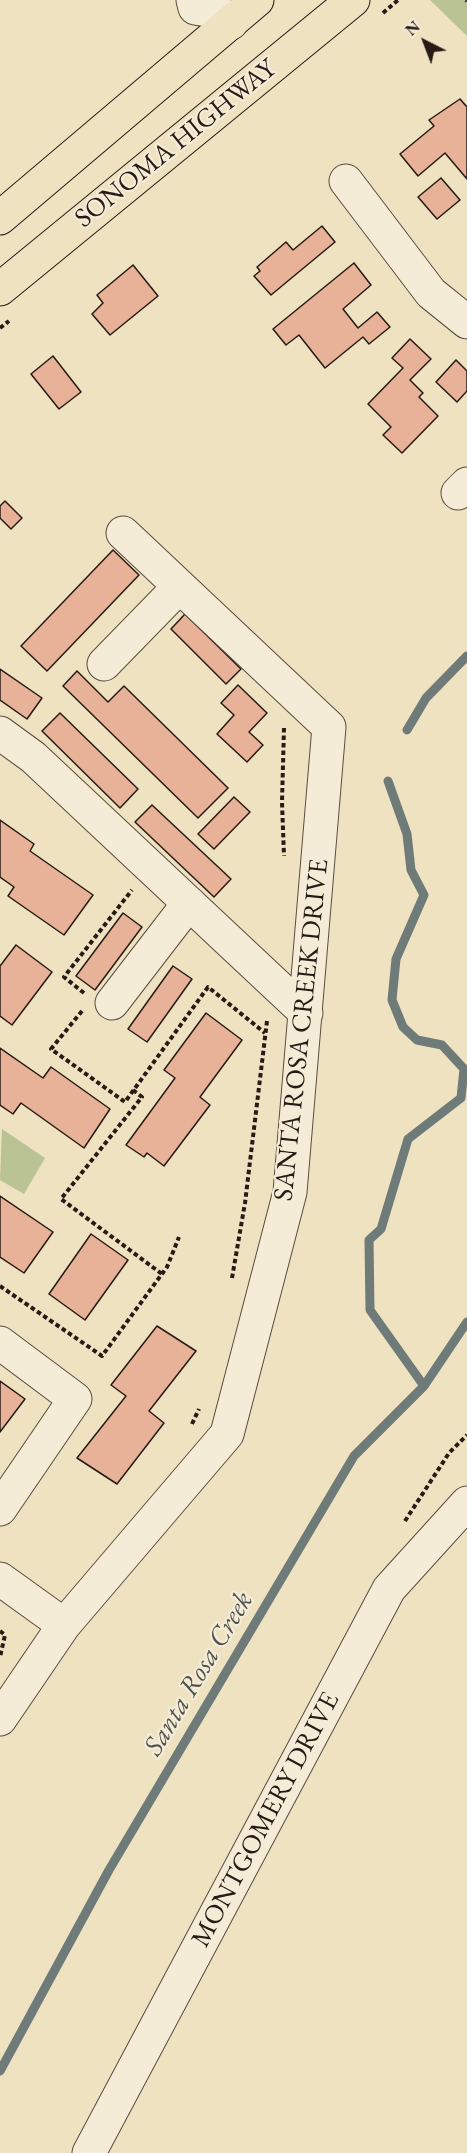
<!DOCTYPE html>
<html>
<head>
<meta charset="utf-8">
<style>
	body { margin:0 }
	#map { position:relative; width:467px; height:2153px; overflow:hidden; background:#efe2c1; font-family:"EB Garamond",serif }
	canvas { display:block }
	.north { position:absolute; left:395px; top:12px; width:60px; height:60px; -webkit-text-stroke:4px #f5ecd7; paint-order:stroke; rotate:318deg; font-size:16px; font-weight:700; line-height:24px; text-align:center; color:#281a15 }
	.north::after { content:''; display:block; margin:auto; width:21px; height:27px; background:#281a15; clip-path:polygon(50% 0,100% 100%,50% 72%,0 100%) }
</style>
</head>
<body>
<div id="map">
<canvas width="467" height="2153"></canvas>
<div class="north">N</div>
</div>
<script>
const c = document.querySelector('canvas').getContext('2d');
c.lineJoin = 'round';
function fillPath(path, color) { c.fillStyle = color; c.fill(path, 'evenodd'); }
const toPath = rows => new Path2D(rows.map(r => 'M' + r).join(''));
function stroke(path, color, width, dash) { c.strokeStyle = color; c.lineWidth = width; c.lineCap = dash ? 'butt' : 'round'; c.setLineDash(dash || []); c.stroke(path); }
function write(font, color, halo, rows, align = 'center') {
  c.font = font + ' "EB Garamond",serif'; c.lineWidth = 4.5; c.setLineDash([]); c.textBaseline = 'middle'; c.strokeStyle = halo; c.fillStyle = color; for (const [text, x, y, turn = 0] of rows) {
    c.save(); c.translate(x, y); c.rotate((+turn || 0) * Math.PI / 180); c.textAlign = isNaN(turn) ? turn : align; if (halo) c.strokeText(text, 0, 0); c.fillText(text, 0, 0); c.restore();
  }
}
fillPath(toPath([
	[430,0,467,0,467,36],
	[2,1129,45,1158,24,1194,0,1180]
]), '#b9c393');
stroke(toPath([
	[407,730,426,698,467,656],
	[388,781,407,834,411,870,424,895,396,959,392,1000,403,1027,417,1040,442,1045,464,1069,461,1098,408,1139,381,1229,369,1240,370,1310,424,1386],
	[0,2071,109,1870,354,1456,424,1386,467,1322]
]), '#6e7b79', 9);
const building = toPath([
	[460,99,467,107,467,179,445,153,418,176,400,154,434,126,429,120,460,99],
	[441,178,460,200,437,219,418,197,441,178],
	[322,226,335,242,271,295,254,276,260,271,257,267,286,242,293,250,322,226],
	[354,263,371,285,343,309,358,328,377,312,390,327,369,344,363,337,325,368,299,335,286,345,273,329,354,263],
	[133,265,158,296,110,335,92,314,103,303,97,295,133,265],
	[410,339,431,359,410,380,423,393,419,397,438,416,402,453,383,435,391,427,368,404,403,368,392,358,410,339],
	[53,356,81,392,59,409,31,374,53,356],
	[456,360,467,371,467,391,457,402,436,382,456,360],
	[5,501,22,518,11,529,0,518,0,506,5,501],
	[113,550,139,575,47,671,21,646,113,550],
	[185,614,241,669,226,684,171,629,185,614],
	[0,669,42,698,27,719,0,700,0,669],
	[77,671,108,702,124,686,228,788,198,818,63,686,77,671],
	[238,685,267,713,249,732,263,745,247,762,217,734,234,715,221,703,238,685],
	[60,713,138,789,120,808,42,731,60,713],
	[234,797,250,812,214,849,198,834,234,797],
	[152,805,231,879,214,897,135,822,152,805],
	[0,820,34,844,30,851,93,895,64,935,8,896,14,887,0,877,0,820],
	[123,913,142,927,95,990,76,976,123,913],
	[16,945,52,972,12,1025,0,1016,0,966,16,945],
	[173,966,192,979,147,1042,128,1029,173,966],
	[206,1013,242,1040,200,1097,210,1105,164,1166,147,1153,144,1157,126,1145,175,1078,164,1070,206,1013],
	[0,1048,43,1078,51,1067,110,1109,84,1148,21,1103,13,1114,0,1105,0,1048],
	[0,1196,53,1232,24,1273,0,1257,0,1196],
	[91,1234,128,1260,85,1320,49,1294,91,1234],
	[157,1326,196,1351,149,1411,164,1423,117,1484,77,1458,126,1396,111,1385,157,1326],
	[0,1381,25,1399,0,1432,0,1381]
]);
fillPath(building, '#e7b297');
stroke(building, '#281a15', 1.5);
const minor = toPath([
	[193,0,195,8,219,12,231,23],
	[346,181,431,293,467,322],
	[458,493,467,484],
	[104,664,179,587],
	[0,733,33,757,306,1013],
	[112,1003,189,903],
	[0,1343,75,1399,0,1509],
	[0,1579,64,1625],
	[0,1719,64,1625,227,1434,290,1192,329,727,123,533],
	[89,2153,389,1589,467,1503]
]);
const major = toPath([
	[0,218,257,0],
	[0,289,353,0]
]);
stroke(minor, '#5a4c40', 35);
stroke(major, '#281a15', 35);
stroke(toPath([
	[466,0,467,1],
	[383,13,398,0],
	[0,328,9,321],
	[284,728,282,802,284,856],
	[84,993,64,977,132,890],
	[82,1011,51,1049,125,1102,208,987,265,1033],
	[133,1090,142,1097,61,1199,162,1274],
	[232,1278,245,1203,267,1021],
	[0,1286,102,1356,167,1267,179,1237],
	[192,1424,199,1409],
	[405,1521,449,1453,467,1435],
	[0,1631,5,1635,0,1657]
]), '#281a15', 4, [4.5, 3]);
stroke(minor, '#f5ecd7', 33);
stroke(major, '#efe2c1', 33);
write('27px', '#281a15', '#f5ecd7', [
	["SONOMA HIGHWAY",176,144,-39],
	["SANTA ROSA CREEK DRIVE",302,1030,-84],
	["MONTGOMERY DRIVE",266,1820,-62]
]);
write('italic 28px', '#51534f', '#f5ecd7', [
	["Santa Rosa Creek",199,1674,-59]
]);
</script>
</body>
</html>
